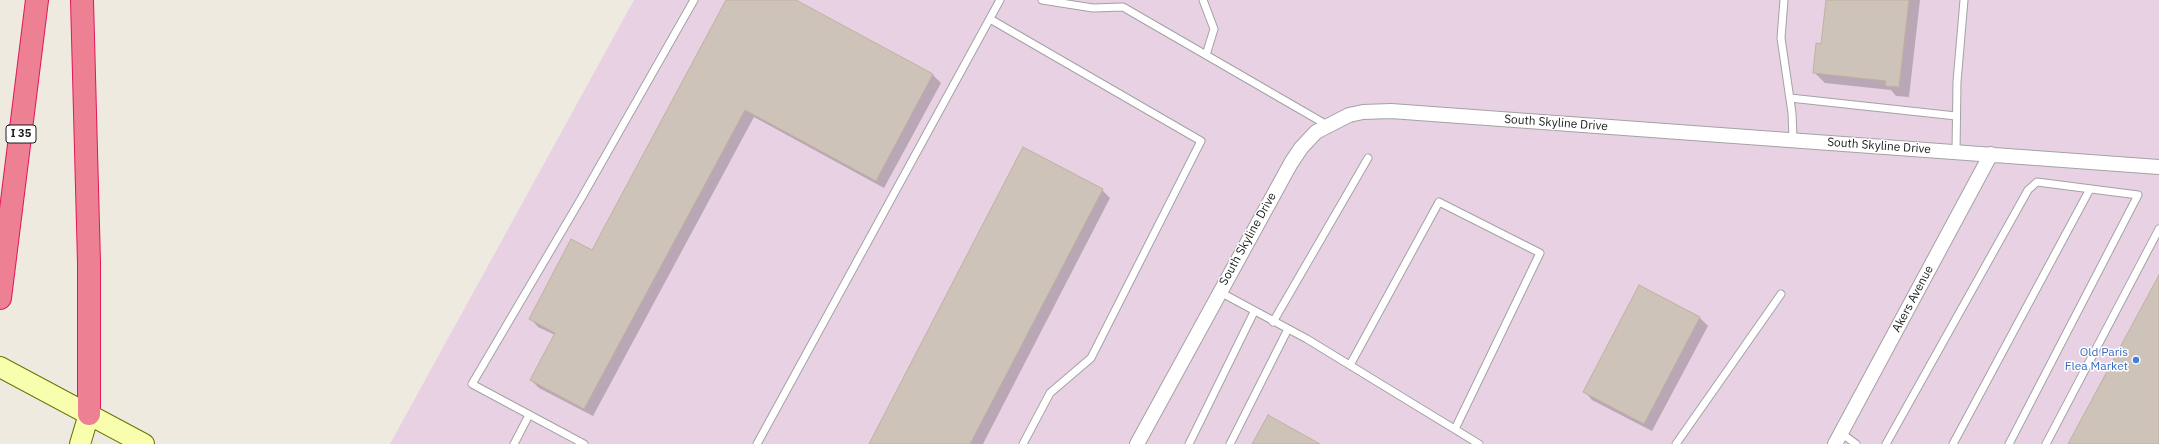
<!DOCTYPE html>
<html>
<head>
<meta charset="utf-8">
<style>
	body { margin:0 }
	canvas { display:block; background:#eeeae0 }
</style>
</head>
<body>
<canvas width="2159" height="444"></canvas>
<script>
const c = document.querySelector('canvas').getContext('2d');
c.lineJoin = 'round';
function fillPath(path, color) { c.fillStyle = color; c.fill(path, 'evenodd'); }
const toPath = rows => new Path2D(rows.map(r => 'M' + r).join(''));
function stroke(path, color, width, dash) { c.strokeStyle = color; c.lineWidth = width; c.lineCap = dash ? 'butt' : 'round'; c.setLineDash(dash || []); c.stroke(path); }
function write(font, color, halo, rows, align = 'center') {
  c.font = font + ' "IBM Plex Sans",sans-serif'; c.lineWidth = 3; c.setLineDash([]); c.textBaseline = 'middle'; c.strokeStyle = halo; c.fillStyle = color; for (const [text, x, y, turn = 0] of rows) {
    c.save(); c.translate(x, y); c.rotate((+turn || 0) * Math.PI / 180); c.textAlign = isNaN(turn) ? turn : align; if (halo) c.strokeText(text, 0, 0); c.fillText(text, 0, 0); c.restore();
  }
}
fillPath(toPath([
	[634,0,2159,0,2159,444,390,444]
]), '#e8d1e3');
fillPath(toPath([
	[727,0,794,0,933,75,941,83,884,188,754,117,593,416,539,388,531,380,555,335,538,327,530,318,592,252],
	[1827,0,1920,0,1909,97,1896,96,1891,90,1825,83,1814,72,1822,45],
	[1102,190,1110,198,983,444,871,444],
	[1700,318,1708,326,1652,431,1592,400,1584,391]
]), '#0003');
const building = toPath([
	[726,0,796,0,933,74,876,181,745,110,584,409,530,380,555,333,529,319,571,239,592,250,726,0],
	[1826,0,1909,0,1899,87,1885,86,1886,81,1813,73,1816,43,1821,44,1826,0],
	[1023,147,1103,189,970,444,869,444,1023,147],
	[2159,275,2159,444,2068,444,2159,275],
	[1639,285,1700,317,1644,424,1583,392,1639,285],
	[1268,415,1320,444,1252,444,1268,415]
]);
fillPath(building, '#cec3b9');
stroke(building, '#c1b0a1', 1);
const service = toPath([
	[1042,0,1093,8,1123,7,1327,125],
	[1203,0,1214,29,1206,55],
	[1784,0,1781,38,1792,113,1793,140],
	[990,19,1201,141,1091,358,1050,393,1023,444],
	[1790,98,1956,116],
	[1956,152,1957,82,1964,0],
	[1220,292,1307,339,1479,444],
	[1273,322,1368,158],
	[1350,365,1439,202,1540,253,1455,429],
	[1841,433,1856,444],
	[514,444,529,415],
	[584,444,472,384,582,197,694,0],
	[757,444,1000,0],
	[1189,444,1254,312],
	[1230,444,1288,329],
	[1676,444,1781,294],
	[1886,444,2028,190,2037,182,2138,195,2009,444],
	[1953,444,2090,189],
	[2046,444,2159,229]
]);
const minor = toPath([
	[1137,444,1291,163,1301,148,1316,132,1349,115,1363,112,1391,111,2159,167],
	[1835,444,1991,154]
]);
const secondary = toPath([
	[0,367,144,444],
	[80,444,89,414]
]);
const motorway = toPath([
	[82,0,89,263,89,414],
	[0,298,37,0]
]);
stroke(service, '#a3a3a3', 9);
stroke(minor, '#a3a3a3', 16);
stroke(secondary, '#667500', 22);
stroke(motorway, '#e31658', 24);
stroke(service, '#fff', 7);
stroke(minor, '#fff', 14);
stroke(secondary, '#f8feae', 20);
stroke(motorway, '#ed8092', 22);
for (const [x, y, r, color] of [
	[2136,360,4,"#3f7fe0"]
]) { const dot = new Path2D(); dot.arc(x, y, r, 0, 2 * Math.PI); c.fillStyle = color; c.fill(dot); stroke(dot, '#fff', 1.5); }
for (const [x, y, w] of [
	[21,134,30]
]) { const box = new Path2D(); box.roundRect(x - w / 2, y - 9, w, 18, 3); c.fillStyle = '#fff'; c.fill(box); stroke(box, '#1c1c1c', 1); }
write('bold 11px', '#1c1c1c', null, [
	["I 35",21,134]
]);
write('12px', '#1c1c1c', '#fff', [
	["South Skyline Drive",1556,123,4],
	["South Skyline Drive",1879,146,4],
	["South Skyline Drive",1248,239,-61],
	["Akers Avenue",1913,299,-62]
]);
write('12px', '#366cbe', '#fff', [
	["Old Paris",2128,353],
	["Flea Market",2128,367]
], 'right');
</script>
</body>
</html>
